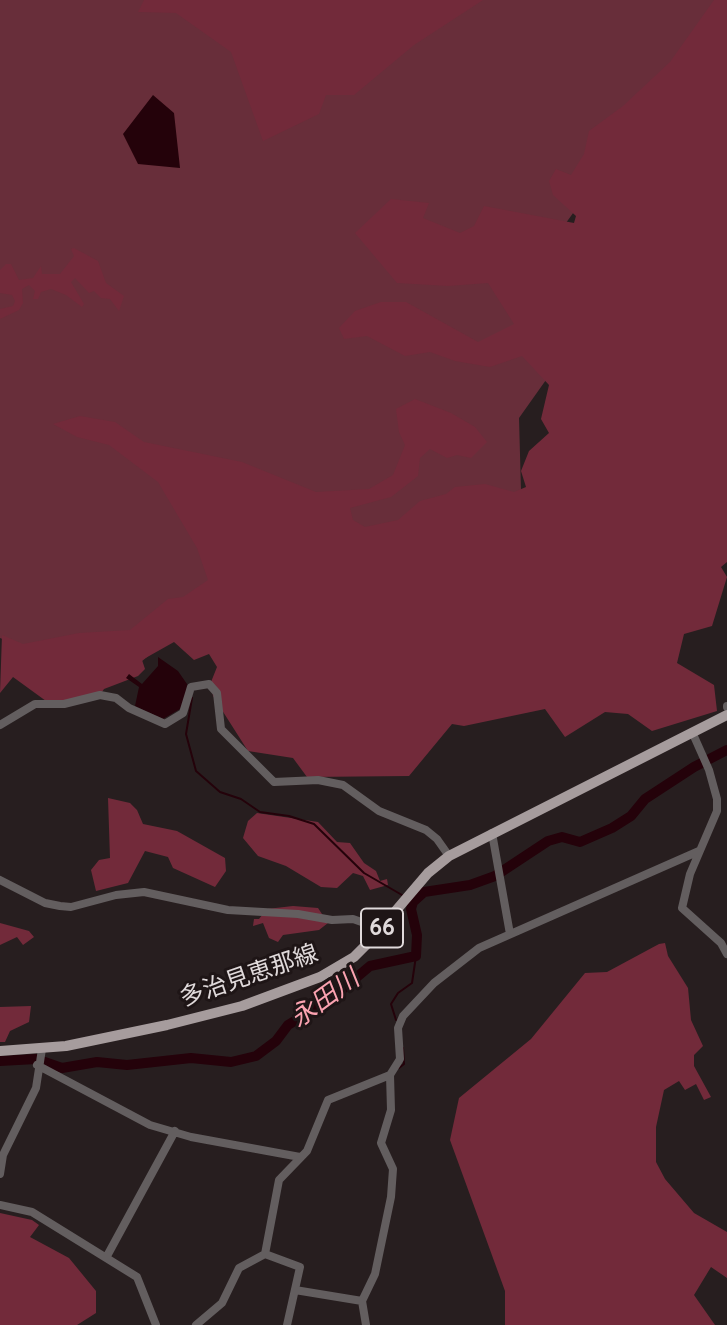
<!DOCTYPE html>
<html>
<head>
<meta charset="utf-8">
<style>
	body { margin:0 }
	canvas { display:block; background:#271e1f }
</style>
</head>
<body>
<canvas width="727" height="1325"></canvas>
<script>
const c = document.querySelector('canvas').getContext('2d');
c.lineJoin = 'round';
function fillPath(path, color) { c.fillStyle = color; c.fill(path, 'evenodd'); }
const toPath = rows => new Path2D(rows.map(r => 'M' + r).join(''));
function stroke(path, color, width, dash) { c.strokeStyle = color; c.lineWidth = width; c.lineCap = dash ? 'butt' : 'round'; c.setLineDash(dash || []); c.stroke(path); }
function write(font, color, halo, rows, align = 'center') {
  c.font = font + ' Quicksand,"Noto Sans JP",sans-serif'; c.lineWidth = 6; c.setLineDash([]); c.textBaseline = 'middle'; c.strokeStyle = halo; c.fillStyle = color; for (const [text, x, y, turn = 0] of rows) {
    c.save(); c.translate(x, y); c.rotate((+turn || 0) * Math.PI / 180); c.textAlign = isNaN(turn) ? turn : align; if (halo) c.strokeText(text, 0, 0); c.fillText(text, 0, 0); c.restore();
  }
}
fillPath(toPath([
	[0,0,727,0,563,227,575,339,519,418,521,491,168,640,115,683,0,638]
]), '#682e3a');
fillPath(toPath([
	[144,0,483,0,414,45,354,95,326,95,319,114,263,141,231,52,176,13,138,12],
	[714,0,727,0,727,562,721,567,727,577,712,626,684,634,677,663,714,685,717,711,652,731,628,714,605,712,565,737,545,709,464,726,452,724,409,776,307,777,293,758,248,751,213,696,211,682,217,667,209,654,194,660,174,642,142,660,145,669,138,676,104,689,102,692,67,701,46,701,13,677,0,693,2,635,23,644,79,633,130,630,168,599,183,597,208,580,197,548,158,482,109,445,77,437,53,424,80,416,115,422,144,442,242,462,316,492,369,489,393,475,405,445,399,432,396,409,415,399,451,413,475,427,487,442,471,458,457,455,447,458,430,449,420,458,418,476,391,497,350,508,353,520,365,527,398,520,420,501,446,494,455,487,485,484,514,492,526,487,521,471,529,451,549,433,541,419,549,385,522,356,490,367,455,361,430,352,405,356,367,336,344,339,339,328,355,311,381,302,406,302,478,342,514,324,488,283,448,286,397,283,355,233,391,199,429,203,423,218,460,233,474,226,484,206,574,223,576,216,553,195,549,181,556,169,571,175,584,154,589,131,623,106,670,62],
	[74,248,98,261,106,283,124,296,119,311,110,299,101,298,94,291,89,293,75,278,71,282,84,304,82,307,66,295,51,289,41,292,38,299,33,299,35,291,29,285,22,289,23,303,19,310,0,319,0,309,13,306,15,301,12,295,0,293,0,270,6,264,11,264,19,280,33,278,41,266,42,274,60,274,74,256,71,249],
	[108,798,130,803,137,810,143,824,177,831,225,858,226,871,215,887,173,868,168,857,145,851,128,883,96,891,91,870,99,860,110,858],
	[257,813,318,822,337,842,350,843,364,863,376,871,380,881,387,879,388,885,370,890,363,876,353,873,337,888,321,887,286,866,258,856,243,838,248,821],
	[293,906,318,908,328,923,319,930,283,935,278,942,269,938,263,923,253,926,254,919,259,919,267,909],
	[0,923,29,931,34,937,23,945,17,937,0,945],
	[665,943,668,956,688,988,691,1020,703,1046,694,1055,694,1066,711,1097,704,1100,696,1084,685,1090,679,1081,664,1090,656,1127,656,1162,665,1179,694,1213,727,1232,727,1278,711,1267,694,1295,715,1325,505,1325,505,1291,450,1140,459,1098,531,1039,585,973,607,972,659,944],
	[31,1006,29,1022,10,1031,5,1042,0,1042,0,1007],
	[0,1213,32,1220,39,1225,30,1237,69,1258,96,1291,96,1313,77,1325,0,1325]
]), '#722a3a');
fillPath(toPath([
	[153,95,174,113,180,168,138,164,123,134],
	[158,657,178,671,187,684,186,699,180,709,163,719,135,706,139,687,126,678,129,674,142,684,158,666]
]), '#24020a');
stroke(toPath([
	[192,698,186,734,196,771,220,792,241,799,260,812,289,816,314,824,364,873,402,895],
	[396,1020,391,1004,398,993,412,983,416,956],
	[399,1068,404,1064,403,1048]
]), '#24020a', 2);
stroke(toPath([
	[0,1061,36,1059,62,1068,97,1062,127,1065,191,1058,231,1062,256,1056,276,1041,288,1025,331,999,370,966,416,956,417,935,411,909,413,902,424,892,470,885,495,876,548,841,562,837,580,842,612,828,631,816,645,799,694,767,727,750]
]), '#24020a', 10);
stroke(toPath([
	[727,706,727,707],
	[0,725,35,704,64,704,100,695,116,698,129,708,165,724,183,713,191,687,209,684,217,693,221,729,274,782,318,780,343,785,379,811,426,830,437,839,449,856],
	[693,734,709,770,717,799,717,811,690,874,682,908,721,943,727,954],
	[492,833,510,934],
	[0,880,45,903,60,906,71,907,116,895,144,892,228,910,298,914,332,920,353,919,370,925,378,932],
	[37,1065,150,1125,191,1137,300,1157],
	[0,1174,3,1155,36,1088,42,1049],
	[0,1205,32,1212,137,1277,156,1325],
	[265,1254,300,1267,287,1325],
	[107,1256,175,1131],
	[295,1290,362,1301],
	[196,1325,222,1303,239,1268,265,1254,279,1180,307,1151,328,1100,390,1075,400,1059,398,1028,403,1016,434,983,479,948,699,851],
	[366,1325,362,1301,375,1274,391,1197,393,1169,381,1143,391,1110,390,1075]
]), '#635e5f', 8);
stroke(toPath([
	[0,1051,66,1046,167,1025,242,1006,320,977,354,957,370,941,428,873,449,856,727,715]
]), '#a69c9d', 10);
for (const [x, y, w] of [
	[382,928,42]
]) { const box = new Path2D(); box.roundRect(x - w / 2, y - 19.5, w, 39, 5); c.fillStyle = '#1e1516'; c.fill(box); stroke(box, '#e0dadb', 2); }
write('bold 23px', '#e0dadb', null, [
	["66",382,928]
]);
write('24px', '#e0dadb', '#1e1516', [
	["多治見恵那線",249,976,-19]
]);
write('italic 26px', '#fba3b1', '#1e1516', [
	["永田川",325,999,-36]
]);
</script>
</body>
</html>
